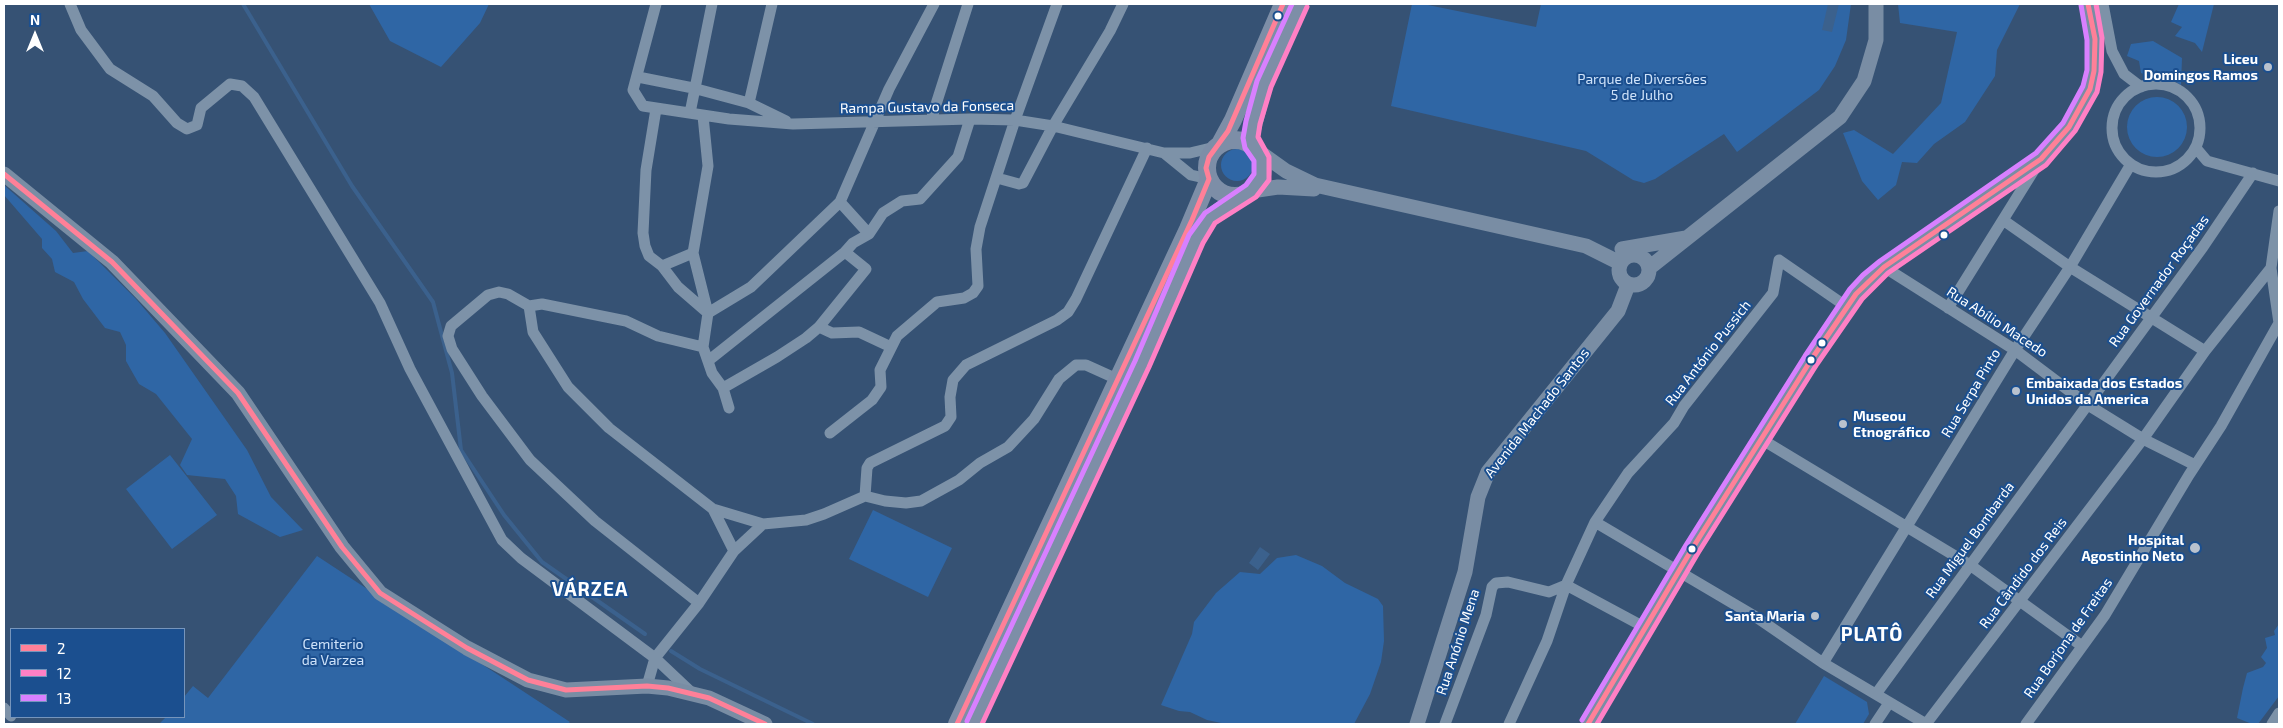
<!DOCTYPE html>
<html>
<head>
<meta charset="utf-8">
<style>
	body { margin:0 }
	#map { position:relative; width:2283px; height:728px; overflow:hidden; background:#365274; font-family:"Exo 2",sans-serif }
	canvas { display:block }
	.frame { position:absolute; inset:0; border:5px solid #fff; pointer-events:none }
	.legend { position:absolute; left:10px; top:628px; width:175px; height:90px; box-sizing:border-box; background:#1b4f8f; border:1px solid #7695bc; margin:0; padding:6px 9px; list-style:none; font-size:15px; color:#fff }
	.legend li { display:flex; align-items:center; gap:10px; height:25px }
	.legend b { width:25px; border:1px solid #7695bc }
	.north { position:absolute; left:10px; top:10px; width:50px; height:50px; -webkit-text-stroke:4px #1b4f8f; paint-order:stroke; rotate:0deg; font-size:14px; font-weight:700; line-height:20px; text-align:center; color:#fff }
	.north::after { content:''; display:block; margin:auto; width:18px; height:22px; background:#fff; clip-path:polygon(50% 0,100% 100%,50% 72%,0 100%) }
</style>
</head>
<body>
<div id="map">
<canvas width="2283" height="728"></canvas>
<div class="frame"></div>
<ul class="legend">
<li><b style="height:6px;background:#ff8098"></b>2</li>
<li><b style="height:6px;background:#ff80c5"></b>12</li>
<li><b style="height:6px;background:#d880ff"></b>13</li>
</ul>
<div class="north">N</div>
</div>
<script>
const c = document.querySelector('canvas').getContext('2d');
c.lineJoin = 'round';
function fillPath(path, color) { c.fillStyle = color; c.fill(path, 'evenodd'); }
const toPath = rows => new Path2D(rows.map(r => 'M' + r).join(''));
function stroke(path, color, width, dash) { c.strokeStyle = color; c.lineWidth = width; c.lineCap = dash ? 'butt' : 'round'; c.setLineDash(dash || []); c.stroke(path); }
function write(font, color, halo, rows, align = 'center') {
  c.font = font + ' "Exo 2",sans-serif'; c.lineWidth = 4; c.setLineDash([]); c.textBaseline = 'middle'; c.strokeStyle = halo; c.fillStyle = color; for (const [text, x, y, turn = 0] of rows) {
    c.save(); c.translate(x, y); c.rotate((+turn || 0) * Math.PI / 180); c.textAlign = isNaN(turn) ? turn : align; if (halo) c.strokeText(text, 0, 0); c.fillText(text, 0, 0); c.restore();
  }
}
fillPath(toPath([
	[369,4,489,4,480,23,441,67,390,41],
	[1412,4,1423,4,1536,27,1541,4,1851,4,1846,40,1835,66,1819,90,1737,152,1724,134,1655,179,1644,183,1633,180,1586,151,1391,106],
	[1898,4,2020,4,1997,50,1995,76,1965,122,1934,144,1917,163,1902,162,1896,185,1878,200,1862,181,1843,133,1854,130,1893,154,1941,103,1957,32,1900,23],
	[2179,4,2214,4,2202,52,2195,43,2175,36,2182,27,2171,22],
	[2153,41,2182,58,2181,85,2156,70,2152,77,2141,73,2139,61,2127,56,2131,44],
	'2127 127a30 30 0 1 1 60 0a30 30 0 1 1-60 0Z',
	'1221 165a16 16 0 1 1 32 0a16 16 0 1 1-32 0Z',
	[4,185,56,231,73,253,88,251,136,299,165,333,247,450,271,497,303,530,280,537,238,514,236,496,225,479,187,475,180,465,192,439,156,394,139,384,126,361,126,345,120,332,105,328,83,299,74,282,55,272,52,259,42,248,42,239,4,195],
	[170,455,217,515,172,549,126,489],
	[873,510,952,548,928,597,849,559],
	[1296,555,1322,566,1345,583,1378,599,1383,606,1384,641,1381,662,1370,694,1354,724,1226,724,1207,720,1190,712,1179,711,1161,705,1192,634,1194,622,1216,593,1240,572,1260,574,1277,558],
	[317,556,570,722,568,724,159,724,166,717,184,717,184,697,193,686,208,698],
	[2279,624,2279,696,2258,724,2252,724,2237,718,2243,688,2247,673,2263,667,2266,663,2261,657,2267,648,2265,638,2275,635,2274,631],
	[1824,676,1867,702,1869,714,1863,724,1795,724]
]), '#2f66a5');
fillPath(toPath([
	[1828,4,1839,4,1832,32,1822,30],
	[1260,547,1270,554,1258,570,1249,563]
]), '#3b618d');
stroke(toPath([
	[243,4,352,186,433,302,452,373,461,450,504,515,542,562,645,634],
	[671,651,700,669,813,724]
]), '#3b618d', 4);
stroke(toPath([
	[70,4,81,30,110,69,153,96,177,123,187,129,197,125,201,108,230,84,242,86,254,97,380,303,410,369,502,540,521,558,655,658,691,692],
	[656,4,633,90,643,106,729,119,793,124,970,119,1015,120,1053,126,1164,153,1190,153,1215,147],
	[2103,4,2112,51,2124,74,2141,87],
	[638,77,693,88,749,103,786,121],
	'2112 128a44 44 0 1 1 88 0a44 44 0 1 1-88 0Z',
	[749,103,772,4],
	[656,109,646,170,643,233,645,246,649,256,662,266,678,287,708,313,751,287,840,202],
	[690,113,712,4],
	[703,116,708,166,693,253,708,313,703,347,712,373,723,388,729,408],
	[931,120,968,4],
	[2196,148,2207,161,2279,181],
	[1164,153,1191,175,1209,179],
	[997,178,1019,184,1023,183,1053,126,1110,31,1123,4],
	[2003,220,2070,267,2205,351],
	[869,234,840,202,889,89,934,4],
	[662,266,693,253],
	[1884,267,2015,350,2088,405,2143,439,2195,465],
	[529,306,508,294,499,292,488,295,451,326,448,336,452,349,482,396,530,460,595,521,699,603],
	[1948,308,2039,162],
	[819,327,832,333,859,332,891,347],
	[708,361,845,252,853,243,869,234,883,213,902,201,920,199,958,157,970,119],
	[723,388,777,357,806,338,819,327,866,269,845,252],
	[830,433,872,400,881,387,880,370,897,336,937,302,964,298,973,293,978,286,976,249,980,227,1015,120,1057,4],
	[1761,439,1970,565,2082,646],
	[865,496,867,468,870,463,945,426,951,417,950,397,953,380,966,365,1057,320,1068,312,1076,299,1147,148],
	[713,509,763,524],
	[1595,522,1756,617,1823,663,1926,724],
	[734,551,763,524,806,520,824,514,865,496,885,501,906,503,921,501,959,480,980,463,1008,447,1034,419,1059,379,1076,365,1086,365,1117,379],
	[1566,585,1646,628],
	[1823,663,2015,350,2070,267,2131,164],
	[647,686,655,658,699,603,734,551,713,509,609,428,568,387,533,332,529,306,542,304,626,321,658,336,703,347],
	[1876,694,2203,247,2253,173],
	[4,708,11,716],
	[1445,724,1486,615,1492,587,1496,583,1508,582,1549,592,1566,585],
	[1509,724,1547,641,1566,585,1595,522,1628,473,1674,423,1684,406,1773,293,1779,260,1847,307],
	[1875,724,1889,703],
	[1926,724,2143,439,2205,351,2271,268],
	[2026,724,2105,615,2189,475,2221,426,2279,323,2271,268,2279,211],
	[2272,724,2279,713]
]), '#7d92a8', 11);
stroke(toPath([
	[1258,151,1286,171,1315,185,1586,246,1620,263],
	[4,174,112,262,238,393,342,547,380,593,467,648,528,680,566,690,647,686,668,688,709,698,765,724],
	[1251,191,1278,187,1314,189],
	[1622,249,1686,238],
	'1619 270a15 15 0 1 1 30 0a15 15 0 1 1-30 0Z',
	[1649,268,1840,117,1864,81,1876,40,1876,4],
	[1417,724,1465,572,1478,497,1488,472,1618,311,1628,285],
	[1588,724,1692,549,1811,360,1856,294,1868,280,1884,267,2041,159,2069,127,2090,89,2094,71,2095,39,2088,4]
]), '#798da4', 15);
stroke(toPath([
	'1207 168a28 28 0 1 1 56 0a28 28 0 1 1-56 0Z',
	[1220,144,1233,120,1283,4],
	[1252,145,1250,137,1264,84,1300,4],
	[957,724,1188,229,1209,179],
	[974,724,1142,364,1196,239,1210,218,1243,195]
]), '#7d8ea7', 18);
stroke(toPath([
	[4,174,112,262,238,393,342,547,380,593,467,648,528,680,566,690,647,686,668,688,709,698,765,724],
	[957,724,1192,220,1209,179,1206,168,1209,157,1228,131,1283,4],
	[1588,724,1692,549,1811,360,1856,294,1884,267,2041,159,2069,127,2090,89,2094,71,2095,39,2088,4]
]), '#ff8098', 5);
stroke(toPath([
	[982,724,1149,367,1203,243,1215,223,1256,197,1269,180,1269,157,1258,137,1260,124,1271,87,1307,7],
	[1597,724,1698,553,1817,364,1862,299,1888,273,2046,165,2075,131,2097,92,2101,72,2102,38,2096,4]
]), '#ff80c5', 5);
stroke(toPath([
	[1582,720,1686,545,1805,356,1850,289,1863,275,1880,261,2036,153,2063,123,2083,86,2087,70,2087,40,2081,5],
	[967,721,1135,361,1189,235,1205,213,1246,185,1254,174,1254,161,1245,148,1243,138,1246,121,1257,81,1292,4]
]), '#d880ff', 5);
for (const [x, y, r, color] of [
	[1278,16,4.5,"#fff"],
	[2268,67,5,"#b9c2ce"],
	[1944,235,4.5,"#fff"],
	[1822,343,4.5,"#fff"],
	[1811,360,4.5,"#fff"],
	[2016,391,5,"#b9c2ce"],
	[1843,424,5,"#b9c2ce"],
	[2195,548,6,"#b9c2ce"],
	[1692,549,4.5,"#fff"],
	[1815,616,5,"#b9c2ce"]
]) { const dot = new Path2D(); dot.arc(x, y, r, 0, 2 * Math.PI); c.fillStyle = color; c.fill(dot); stroke(dot, '#1b4f8f', 2); }
write('bold 14px', '#fff', '#1b4f8f', [
	["Liceu",2258,59],
	["Domingos Ramos",2258,75],
	["Embaixada dos Estados",2026,383,"left"],
	["Unidos da America",2026,399,"left"],
	["Museou",1853,416,"left"],
	["Etnográfico",1853,432,"left"],
	["Hospital",2184,540],
	["Agostinho Neto",2184,556],
	["Santa Maria",1805,616]
], 'right');
write('14px', '#cfe3fa', '#1b4f8f', [
	["Parque de Diversões",1642,79],
	["5 de Julho",1642,95],
	["Cemiterio",333,644],
	["da Varzea",333,660]
]);
write('14px', '#fff', '#1b4f8f', [
	["Rampa Gustavo da Fonseca",927,107,-1],
	["Rua Governador Roçadas",2159,281,-54],
	["Rua Abílio Macedo",1997,322,33],
	["Rua António Pussich",1708,353,-52],
	["Rua Serpa Pinto",1971,393,-59],
	["Avenida Machado Santos",1537,413,-52],
	["Rua Miguel Bombarda",1970,540,-54],
	["Rua Cândido dos Reis",2023,573,-53],
	["Rua Borjona de Freitas",2068,638,-55],
	["Rua Anónio Mena",1458,642,-72]
]);
c.letterSpacing = '1px';
write('bold 19px', '#fff', '#1b4f8f', [
	["VÁRZEA",590,590],
	["PLATÔ",1872,635]
]);
c.letterSpacing = '0px';
</script>
</body>
</html>
